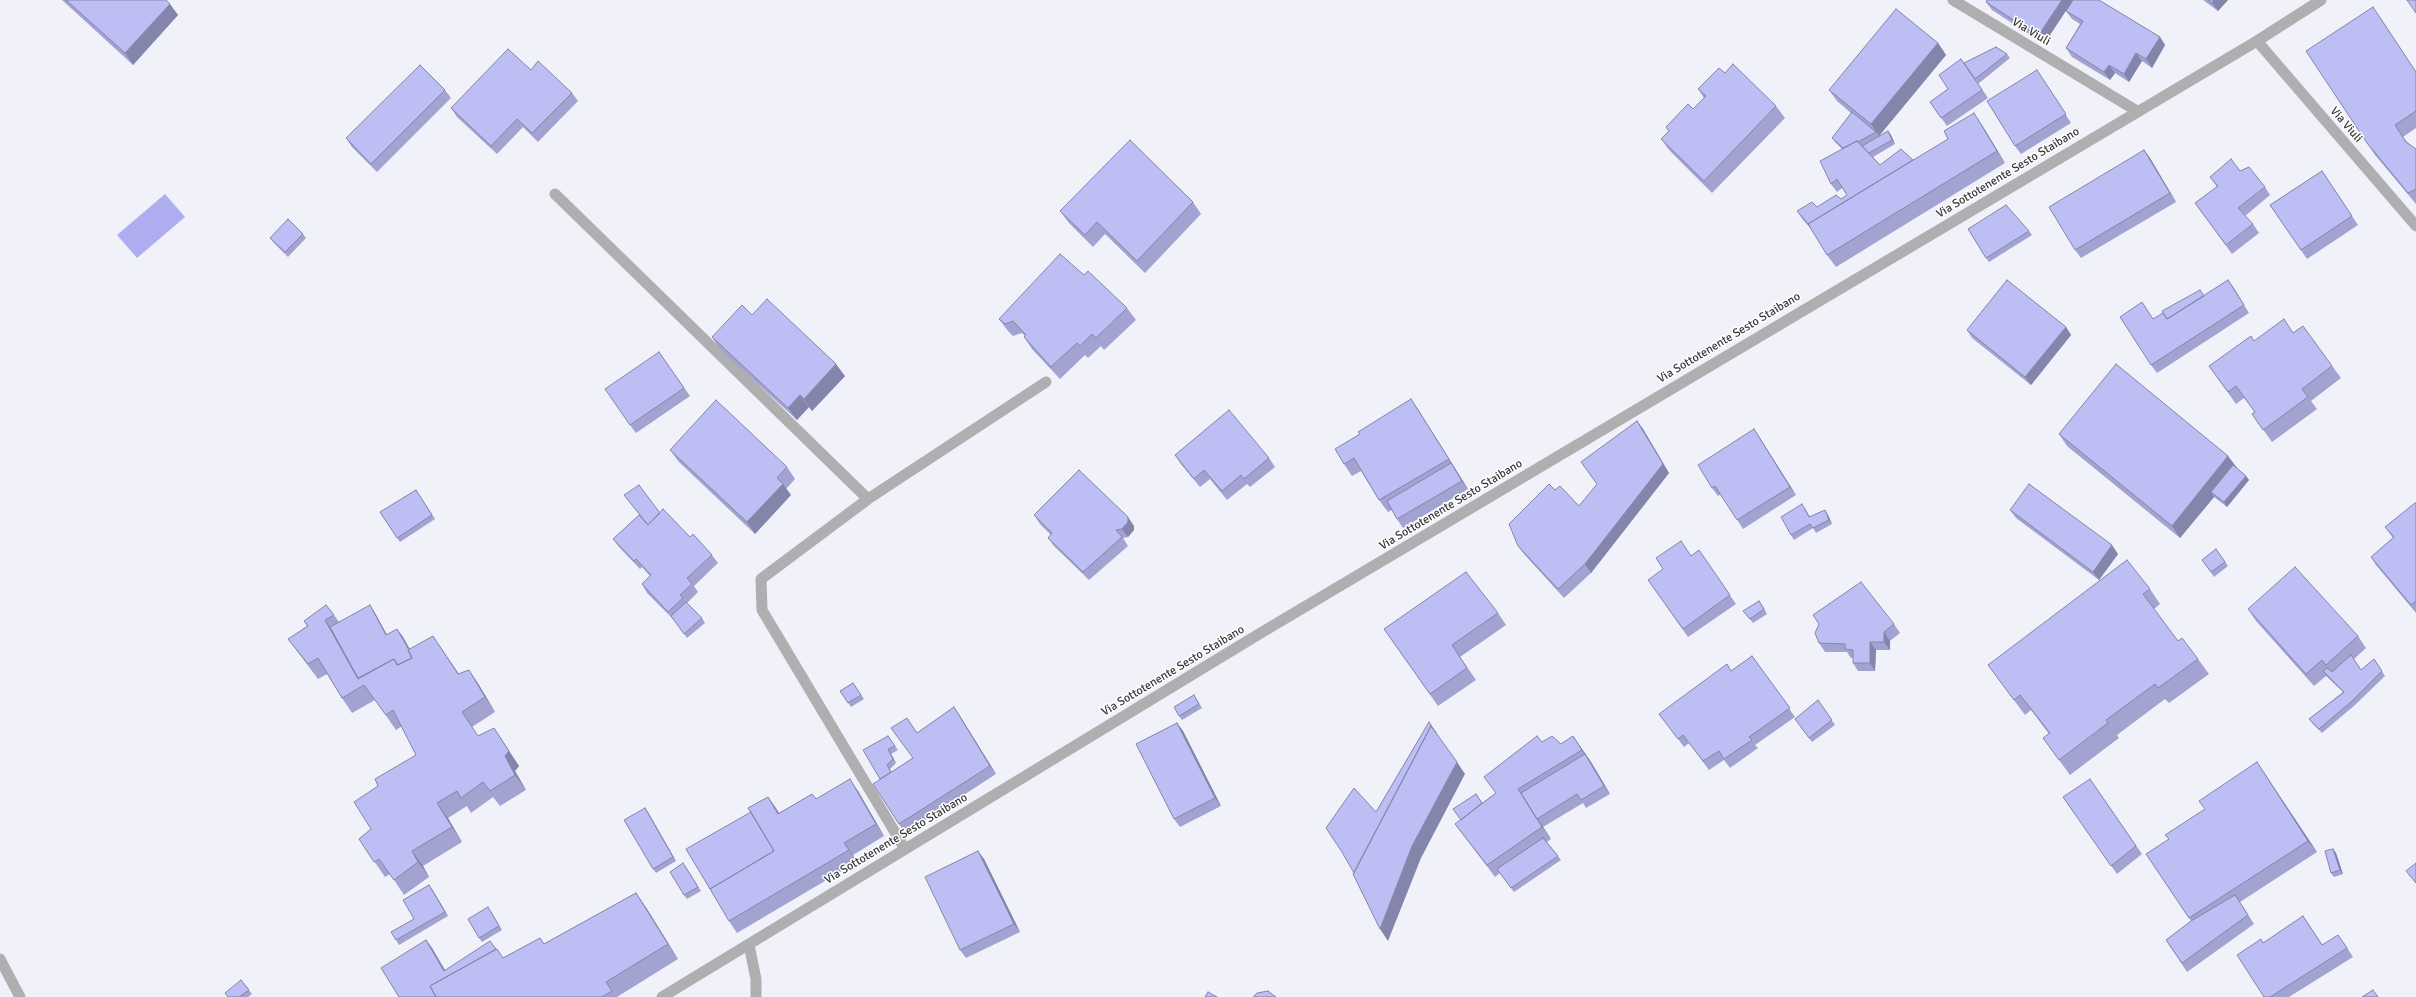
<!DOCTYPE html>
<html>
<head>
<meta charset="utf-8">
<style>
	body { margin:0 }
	canvas { display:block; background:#f1f1f9 }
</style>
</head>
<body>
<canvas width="2416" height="997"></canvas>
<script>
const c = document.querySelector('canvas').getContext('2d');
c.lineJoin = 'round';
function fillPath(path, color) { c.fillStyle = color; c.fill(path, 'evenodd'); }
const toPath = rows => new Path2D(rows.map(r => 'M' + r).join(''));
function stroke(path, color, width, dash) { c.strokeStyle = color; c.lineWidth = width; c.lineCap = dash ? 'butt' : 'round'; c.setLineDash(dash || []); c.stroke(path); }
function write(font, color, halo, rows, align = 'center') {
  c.font = font + ' Signika,sans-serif'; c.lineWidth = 3; c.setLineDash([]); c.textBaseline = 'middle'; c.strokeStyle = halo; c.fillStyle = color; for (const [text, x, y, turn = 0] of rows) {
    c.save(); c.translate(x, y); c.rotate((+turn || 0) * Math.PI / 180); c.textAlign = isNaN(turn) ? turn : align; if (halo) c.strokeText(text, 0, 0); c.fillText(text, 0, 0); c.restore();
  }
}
fillPath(toPath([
	[165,194,185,217,137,258,117,235]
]), '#adadf0');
stroke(toPath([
	[1953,0,2137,111],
	[555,194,868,499],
	[905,849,762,610,761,579,868,499,1046,382],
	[749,945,756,979,756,997],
	[0,959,20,997]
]), '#afafb2', 11);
stroke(toPath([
	[2257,41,2416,226],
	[662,997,1259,634,2257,41,2321,0]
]), '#afafb2', 11);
fillPath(toPath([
	[62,0,166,0,178,15,133,65],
	[2099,0,2160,37,2165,45,2152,68,2142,61,2129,82,2115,73,2110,80,2072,57,2066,48,2080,24,2072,19,2066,11,2071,3,2044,44,1992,10,1986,2],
	[2203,0,2228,0,2218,11],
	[2381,19,2416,72,2416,128,2403,137,2407,142,2416,149,2416,204,2375,155,2367,143],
	[1938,43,1946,55,1879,136,1862,146,1888,131,1891,135,1895,144,1873,157,1880,165,1913,160,1982,125,2005,163,1836,267,1827,255,1813,231,1803,220,1797,211,1817,207,1841,199,1847,195,1842,188,1837,192,1831,184,1842,149,1835,142,1832,138,1851,113,1837,101,1829,90],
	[2007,54,2010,58,1978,84,1967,67,1988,98,1947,126,1930,102,1948,89,1964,63],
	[531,70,572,93,578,101,538,142,523,127,497,154,457,117,451,108],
	[2037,70,2071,123,2021,154,2015,146],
	[1725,73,1776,106,1785,118,1712,193,1670,151,1661,139,1669,132,1666,127,1693,109,1704,98,1698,89],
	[445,90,451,98,377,172,352,147,346,138],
	[2144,150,2150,158,2176,202,2081,258,2075,250],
	[2240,171,2265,187,2270,195,2245,216,2253,224,2259,233,2232,254,2195,203,2217,187,2210,177],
	[2322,171,2358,225,2307,259,2270,205],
	[1193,202,1201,214,1145,273,1105,234,1093,247,1069,223,1060,211],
	[2029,231,2032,235,1989,262,1986,258],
	[303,234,306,238,288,257,273,242,270,238],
	[1084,275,1127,308,1136,320,1104,350,1101,346,1088,358,1085,355,1060,379,1032,349,1024,337,1025,336,1022,333,1013,336,1008,331,999,319],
	[2228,280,2249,313,2157,373,2151,365,2154,319,2204,296],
	[752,315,845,376,812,411,809,407,797,420,720,349,712,337],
	[2303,326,2341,378,2311,401,2317,409,2272,442,2252,414,2255,412,2244,398,2236,404,2209,366,2254,341,2293,333],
	[2066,327,2071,335,2031,385,1972,338,1967,330],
	[659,352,690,396,636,433,630,425],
	[1411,399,1419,411,1468,489,1403,528,1397,519,1392,510,1388,512,1379,500,1361,471,1352,476,1344,464,1360,434],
	[1637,421,1643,429,1669,473,1591,573,1564,598,1524,554,1518,546,1555,490,1579,506,1597,485],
	[1754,429,1796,495,1743,529,1721,494,1718,496,1712,488],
	[2059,434,2228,456,2237,468,2246,476,2249,480,2227,507,2214,497,2180,538,2067,446],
	[670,450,787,467,795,479,786,489,791,495,755,534,679,462],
	[1175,455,1269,458,1275,467,1250,487,1247,484,1227,500,1210,479,1200,487,1180,463],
	[416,490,435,519,400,542,380,512],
	[624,495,660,513,690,537,712,555,718,563,694,586,698,592,687,603,702,618,705,623,687,638,674,620,647,593,642,584,650,576,642,567,640,569,619,547,613,539,642,518],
	[2416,504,2416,613,2376,565,2371,557,2393,538,2385,527],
	[1805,508,1810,517,1828,515,1832,524,1816,533,1813,528,1794,540,1791,535],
	[2010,510,2118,554,2099,580,2016,518],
	[1034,515,1134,526,1134,530,1128,537,1123,538,1128,546,1089,580,1054,546,1048,538,1051,535,1040,524],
	[2216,549,2228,566,2214,577,2202,560],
	[1699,550,1736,604,1688,637,1648,580,1691,556],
	[2150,589,2160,604,2154,609,2178,641,2198,659,2209,674,2169,703,2165,699,2117,735,2119,738,2070,775,2043,738,2049,734,2031,710,2025,715,1988,665],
	[1759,601,1762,605,1767,614,1753,623,1743,611],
	[2248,609,2358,636,2366,648,2354,659,2361,670,2374,659,2385,676,2355,705,2322,733,2312,723,2309,719,2343,692,2326,676,2314,686,2256,621],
	[375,613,387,635,397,629,403,637,410,649,433,636,459,674,469,670,479,685,495,712,472,727,478,736,494,728,519,766,515,771,526,790,500,806,493,797,471,813,467,806,448,818,462,842,423,866,429,877,404,895,390,874,385,877,359,839,371,829,378,786,416,755,402,726,396,730,375,700,352,713,342,698,327,674,318,679,288,639,307,626,304,621,334,615,339,622],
	[1498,613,1506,625,1460,657,1476,680,1438,706,1384,629],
	[1894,624,1900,633,1890,641,1890,650,1876,650,1875,671,1858,671,1853,663,1853,658,1851,658,1847,652,1825,652,1819,643],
	[1752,656,1795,717,1755,745,1758,748,1730,768,1724,760,1709,770,1689,743,1684,747,1659,714,1731,671],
	[853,683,864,699,851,707,840,691],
	[1194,695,1202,708,1182,720,1179,716],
	[1818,700,1835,725,1812,742,1795,719],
	[954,707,960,716,996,774,905,833,899,824,880,779,888,736,898,750,891,754,896,763,890,769,891,772,913,758,917,733],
	[1177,723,1183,731,1221,806,1180,827,1174,819],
	[1573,736,1591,762,1610,794,1586,808,1583,803,1543,827,1551,839,1547,842,1561,860,1514,892,1500,873,1495,877,1464,836,1455,824,1461,820,1476,794,1482,803,1496,793,1542,742,1561,744],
	[2257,762,2317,852,2240,902,2254,924,2187,972,2166,940,2191,921,2146,854,2169,840,2205,809],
	[2090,779,2142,854,2117,874,2063,797],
	[858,791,884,836,853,855,857,862,737,933,729,921,768,797,779,813,812,794,816,799],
	[645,808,676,861,656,873,653,869],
	[2333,849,2336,853,2343,874,2334,877,2331,873],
	[984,859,1020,932,966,958,960,950],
	[686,867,701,891,687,899,684,895],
	[432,889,448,916,399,945,396,940,414,919],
	[636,893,647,909,678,959,617,997,399,997,426,940,432,948,445,970,503,958,540,938,544,944],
	[491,911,502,930,482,942,479,938],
	[2303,916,2322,944,2344,943,2353,957,2289,997,2264,997,2261,939,2263,943],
	[241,980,252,994,248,997,228,997]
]), '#a3a3d2');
fillPath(toPath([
	[2062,0,2073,0,2044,44,2038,36],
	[2214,0,2228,0,2218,11,2212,3],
	[170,4,178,15,133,65,125,53],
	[2160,37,2165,45,2152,68,2146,59],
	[1938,43,1946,55,1879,136,1871,124],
	[2136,53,2142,61,2129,82,2124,74],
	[2109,65,2115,73,2110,80,2104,72],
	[1974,113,1982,125,2005,163,1997,151],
	[1888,131,1891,135,1895,144,1892,140],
	[2144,150,2150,158,2176,202,2170,193],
	[2228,280,2234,288,2249,313,2244,305],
	[2066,327,2071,335,2031,385,2025,377],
	[836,364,845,376,812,411,804,399],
	[800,395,809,407,797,420,788,408],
	[1411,399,1419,411,1468,489,1462,481],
	[1637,421,1643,429,1669,473,1591,573,1585,564],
	[1754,429,1760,438,1796,495,1790,487],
	[2228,456,2237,468,2215,495,2211,492,2214,497,2180,538,2172,526],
	[2246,476,2249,480,2227,507,2224,502],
	[783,484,791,495,755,534,747,522],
	[1825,510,1828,515,1832,524,1829,520],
	[1128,517,1134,526,1134,530,1128,537,1122,529],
	[2112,545,2118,554,2099,580,2093,572],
	[370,605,375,613,392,644,386,635],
	[325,620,335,635,363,685,358,679],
	[397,629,403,637,422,673,417,664],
	[1884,632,1890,641,1890,650,1884,642],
	[433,636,443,651,469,689,458,674],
	[1870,642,1876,650,1875,671,1870,663],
	[469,670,479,685,495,712,485,697],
	[954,707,960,716,996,774,990,766],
	[1177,723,1183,731,1221,806,1215,798],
	[494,728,519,766,515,771,526,790,515,775,505,756],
	[1573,736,1591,762,1610,794,1604,786],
	[888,749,891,754,896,763,893,759],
	[1457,762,1465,774,1421,858,1388,941,1380,929,1412,846],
	[2257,762,2317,852,2308,841],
	[850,779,858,791,884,836,876,824],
	[768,797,776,808,786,826,778,814],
	[1526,801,1551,839,1542,827],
	[437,803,448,818,462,842,452,827],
	[645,808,648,812,676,861,673,857],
	[844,843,853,855,857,862,849,850],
	[2333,849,2336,853,2343,874,2340,870],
	[412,851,423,866,429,877,418,862],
	[978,851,984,859,1020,932,1014,924],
	[429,885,432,889,448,916,445,912],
	[636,893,647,909,678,959,668,944],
	[426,940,432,948,450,979,444,971]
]), '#8485ab');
const building = toPath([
	[66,0,166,0,170,4,125,53,66,0],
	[1987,0,2062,0,2038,36,1986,2,1987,0],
	[2073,0,2099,0,2160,37,2146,59,2136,53,2124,74,2109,65,2104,72,2066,48,2083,21,2066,11,2073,0],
	[2208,0,2214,0,2212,3,2208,0],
	[2407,0,2416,0,2416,13,2407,0],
	[2373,7,2416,72,2416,111,2395,125,2406,142,2416,149,2416,189,2408,193,2367,143,2306,51,2373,7],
	[1896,9,1938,43,1871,124,1829,90,1896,9],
	[1996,47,2007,54,1975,79,1964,63,1996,47],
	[508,49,531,70,538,61,572,93,532,133,517,119,491,146,451,108,508,49],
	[1961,59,1982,90,1941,118,1930,102,1948,89,1939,75,1961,59],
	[1733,64,1776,106,1704,181,1661,139,1669,131,1666,127,1688,104,1693,109,1706,96,1698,89,1719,68,1725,73,1733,64],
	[420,65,445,90,371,164,346,138,420,65],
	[2037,70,2066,114,2015,146,1987,101,2037,70],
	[1852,112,1876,132,1858,142,1857,141,1843,148,1832,138,1852,112],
	[1974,113,1997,151,1827,255,1808,224,1948,139,1944,131,1974,113],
	[1888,131,1892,140,1869,153,1862,146,1888,131],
	[1130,140,1193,202,1137,261,1097,222,1085,235,1060,211,1130,140],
	[1857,141,1880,165,1901,149,1913,160,1808,224,1810,226,1797,211,1812,202,1817,207,1836,195,1841,199,1847,195,1837,179,1831,184,1820,161,1857,141],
	[2144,150,2170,193,2075,250,2049,207,2144,150],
	[2231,159,2240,171,2249,167,2265,187,2238,208,2253,224,2226,245,2195,203,2218,186,2210,177,2231,159],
	[2322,171,2352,216,2301,250,2270,205,2322,171],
	[2006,205,2029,231,1986,258,1968,229,2006,205],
	[288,219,303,234,285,252,270,238,288,219],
	[1060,254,1084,275,1088,271,1127,308,1096,338,1092,334,1080,346,1077,343,1051,367,1024,337,1026,335,1013,321,1005,324,999,319,1060,254],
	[2007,280,2066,327,2025,377,1967,330,2007,280],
	[2228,280,2244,305,2151,365,2120,317,2142,302,2153,319,2163,313,2167,319,2228,280],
	[2200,290,2204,296,2167,319,2162,311,2200,290],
	[767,299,836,364,804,399,800,395,788,408,712,337,742,305,752,315,767,299],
	[2284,319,2293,333,2303,326,2332,366,2302,389,2308,397,2263,430,2252,414,2255,412,2236,386,2228,392,2209,366,2251,336,2254,341,2284,319],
	[659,352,684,388,630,425,605,389,659,352],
	[2116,364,2228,456,2172,526,2059,434,2116,364],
	[1411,399,1449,459,1379,500,1354,458,1344,464,1335,449,1360,434,1358,432,1411,399],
	[716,400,787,467,777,478,783,484,747,522,670,450,716,400],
	[1229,410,1269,458,1244,479,1241,475,1222,491,1204,470,1194,479,1175,455,1229,410],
	[1637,421,1663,464,1585,564,1558,589,1518,546,1509,524,1549,484,1555,490,1560,486,1579,506,1597,484,1581,462,1637,421],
	[1754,429,1790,487,1737,520,1715,486,1712,488,1698,465,1754,429],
	[1451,463,1462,481,1397,519,1387,501,1451,463],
	[2233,465,2246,476,2224,502,2211,492,2233,465],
	[1079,470,1128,517,1128,522,1122,529,1116,530,1122,537,1083,572,1048,538,1052,533,1034,515,1079,470],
	[2029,484,2112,545,2093,572,2010,510,2029,484],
	[639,485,660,513,648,525,624,495,639,485],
	[416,490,432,515,397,538,380,512,416,490],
	[2415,503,2416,504,2416,601,2411,605,2371,557,2394,537,2385,527,2415,503],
	[1802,504,1809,517,1825,510,1829,520,1813,528,1810,524,1791,535,1781,517,1802,504],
	[663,509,690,537,693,534,712,555,687,578,692,584,680,595,683,598,668,612,642,584,651,575,636,559,634,561,613,539,639,515,648,525,663,509],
	[1681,541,1691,556,1699,550,1730,595,1683,629,1648,580,1663,569,1656,558,1681,541],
	[2216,549,2225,562,2211,572,2202,560,2216,549],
	[2127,560,2150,589,2143,594,2178,641,2182,638,2198,659,2158,688,2155,684,2106,720,2108,723,2059,760,2043,738,2050,733,2020,695,2014,700,1988,665,2127,560],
	[2295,567,2358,636,2326,665,2322,660,2306,674,2248,609,2295,567],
	[1466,572,1498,613,1452,645,1467,668,1430,694,1384,629,1466,572],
	[1861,582,1894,624,1884,632,1884,642,1870,642,1870,663,1853,663,1853,650,1845,649,1845,644,1819,643,1815,633,1819,624,1813,615,1861,582],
	[1759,601,1764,609,1750,619,1743,611,1759,601],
	[686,602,702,618,684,634,671,616,686,602],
	[326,605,334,615,325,620,358,679,394,659,397,665,412,658,408,650,433,636,458,674,469,670,485,697,462,712,478,736,494,728,509,751,505,756,515,775,490,791,483,782,461,798,457,791,437,803,452,827,412,851,418,862,394,880,379,859,374,862,359,839,371,829,354,802,378,786,375,779,416,755,393,710,386,715,364,685,342,698,318,658,308,664,288,639,308,626,304,621,326,605],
	[370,605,386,635,397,629,409,650,408,650,412,658,398,665,394,659,358,678,330,627,370,605],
	[2351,655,2361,670,2374,659,2382,671,2352,701,2319,729,2309,719,2344,692,2323,671,2327,668,2332,672,2351,655],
	[1752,656,1790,708,1749,737,1752,740,1724,759,1719,751,1703,761,1683,735,1678,739,1659,714,1727,664,1731,671,1752,656],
	[853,683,861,695,848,703,840,691,853,683],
	[1194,695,1199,704,1179,716,1174,707,1194,695],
	[1818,700,1832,720,1809,738,1795,719,1818,700],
	[954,707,990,766,899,824,873,784,913,758,891,728,907,718,917,733,954,707],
	[1429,722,1436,733,1431,726,1354,873,1342,852,1326,828,1354,788,1376,812,1429,722],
	[1177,723,1215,798,1174,819,1136,744,1177,723],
	[1431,726,1457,762,1412,846,1380,929,1353,874,1431,726],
	[888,736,895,746,888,749,893,759,887,765,891,772,880,779,863,750,888,736],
	[1537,736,1542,742,1552,736,1561,744,1573,736,1582,750,1518,789,1542,827,1487,865,1455,824,1496,793,1484,777,1537,736],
	[1585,754,1604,786,1581,800,1577,794,1537,819,1521,793,1585,754],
	[2257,762,2308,841,2189,918,2146,854,2169,839,2165,835,2205,809,2199,801,2257,762],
	[850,779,876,824,844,843,849,850,729,921,710,889,774,851,748,808,768,797,778,814,812,794,816,799,850,779],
	[2090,779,2136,846,2111,866,2063,797,2090,779],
	[1476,794,1482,803,1461,820,1453,809,1476,794],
	[645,808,673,857,653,869,624,820,645,808],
	[751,812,774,851,710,889,686,849,751,812],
	[1543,838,1558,856,1511,888,1497,869,1543,838],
	[2333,849,2340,870,2331,873,2325,851,2333,849],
	[978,851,1014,924,960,950,925,877,978,851],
	[683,863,698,887,684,895,670,872,683,863],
	[2416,863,2416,883,2406,871,2416,863],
	[429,885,445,912,396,940,391,932,414,919,403,900,429,885],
	[636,893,668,944,606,982,612,991,602,997,436,997,430,986,497,949,503,958,540,938,544,944,636,893],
	[2235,895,2248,915,2182,963,2166,940,2191,921,2235,895],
	[488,907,499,926,479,938,468,919,488,907],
	[2303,916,2322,945,2338,935,2347,948,2270,997,2264,997,2237,955,2261,939,2263,943,2303,916],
	[426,940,444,971,490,941,496,949,430,986,436,997,399,997,381,968,426,940],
	[241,980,249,990,239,997,228,997,225,993,241,980],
	[2373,990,2378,997,2362,997,2373,990],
	[1268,991,1276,997,1253,997,1257,993,1268,991],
	[1208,992,1217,997,1205,997,1208,992]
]);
fillPath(building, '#bdbef4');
stroke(building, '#8485ab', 1);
write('12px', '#39393c', '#fff', [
	["Via Viuli",2031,32,31],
	["Via Viuli",2346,125,49],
	["Via Sottotenente Sesto Staibano",2008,173,-31],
	["Via Sottotenente Sesto Staibano",1729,338,-31],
	["Via Sottotenente Sesto Staibano",1451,505,-31],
	["Via Sottotenente Sesto Staibano",1173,671,-31],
	["Via Sottotenente Sesto Staibano",896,839,-31]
]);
</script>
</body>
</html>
